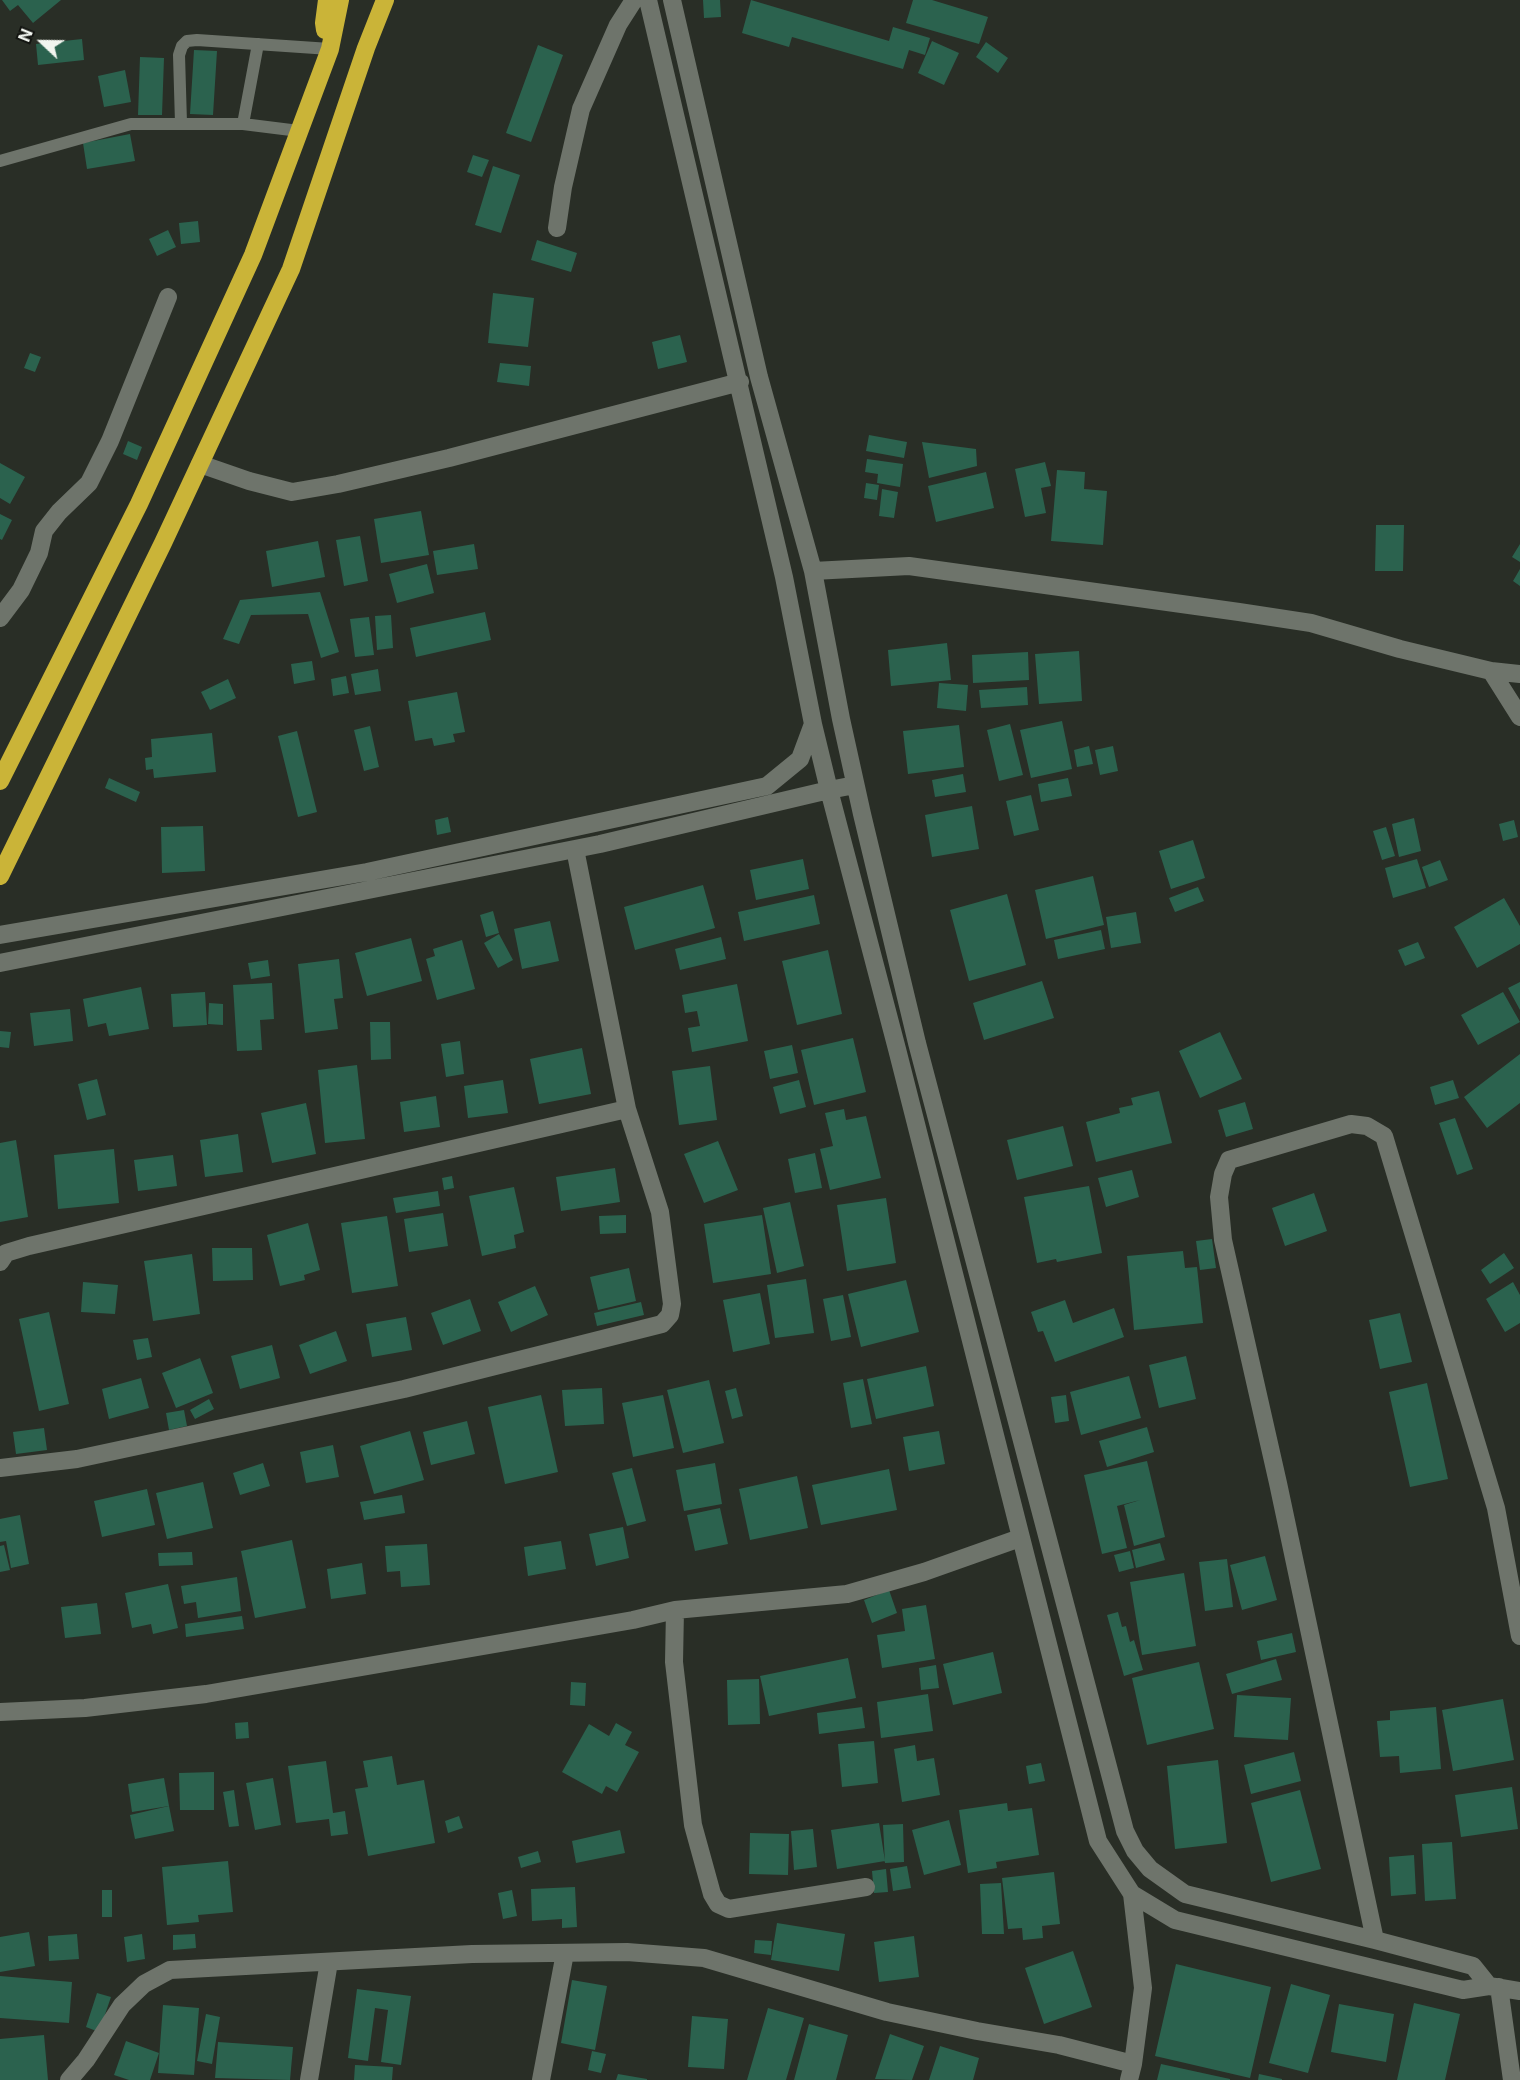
<!DOCTYPE html>
<html>
<head>
<meta charset="utf-8">
<style>
	body { margin:0 }
	#map { position:relative; width:1520px; height:2080px; overflow:hidden; background:#292e26; font-family:Inter,sans-serif }
	canvas { display:block }
	.north { position:absolute; left:12px; top:12px; width:60px; height:60px; -webkit-text-stroke:4px #131511; paint-order:stroke; rotate:292deg; font-size:16px; font-weight:700; line-height:24px; text-align:center; color:#f1f5ef }
	.north::after { content:''; display:block; margin:auto; width:21px; height:27px; background:#f1f5ef; clip-path:polygon(50% 0,100% 100%,50% 72%,0 100%) }
</style>
</head>
<body>
<div id="map">
<canvas width="1520" height="2080"></canvas>
<div class="north">N</div>
</div>
<script>
const c = document.querySelector('canvas').getContext('2d');
c.lineJoin = 'round';
function fillPath(path, color) { c.fillStyle = color; c.fill(path, 'evenodd'); }
const toPath = rows => new Path2D(rows.map(r => 'M' + r).join(''));
function stroke(path, color, width, dash) { c.strokeStyle = color; c.lineWidth = width; c.lineCap = dash ? 'butt' : 'round'; c.setLineDash(dash || []); c.stroke(path); }
fillPath(toPath([
	[2,0,61,0,33,23,18,5,10,11],
	[703,0,720,0,721,17,704,18],
	[751,0,889,41,893,27,930,38,925,55,909,50,903,69,792,37,789,47,742,33],
	[913,0,932,0,988,17,979,44,906,23],
	[82,39,84,60,38,65,36,44],
	[932,41,959,53,944,85,918,73],
	[986,42,1008,58,998,73,976,57],
	[538,45,563,55,531,142,506,133],
	[194,50,217,51,213,115,190,114],
	[140,57,164,58,162,115,138,115],
	[125,70,131,102,104,107,98,76],
	[130,134,135,161,87,169,83,143],
	[473,155,489,160,482,177,467,172],
	[493,166,520,175,501,233,475,225],
	[198,221,200,242,181,244,179,223],
	[168,230,176,247,157,256,149,239],
	[537,240,577,253,571,272,531,260],
	[493,293,534,298,528,347,488,343],
	[680,335,687,362,658,369,652,342],
	[30,353,41,357,35,372,24,368],
	[500,363,531,366,529,386,497,382],
	[869,435,907,442,904,458,866,451],
	[128,441,142,447,137,460,123,454],
	[922,442,976,449,977,466,929,478],
	[867,459,903,464,900,487,877,483,878,474,865,472],
	[1045,462,1051,486,1041,488,1046,513,1025,517,1015,469],
	[0,463,25,477,10,504,0,498],
	[1057,470,1085,472,1084,489,1107,491,1103,545,1051,541],
	[986,472,994,508,936,522,928,486],
	[866,483,879,485,877,500,864,498],
	[882,489,898,492,894,518,879,516],
	[421,511,429,555,381,563,374,519],
	[0,514,12,520,2,540,0,539],
	[1376,525,1404,525,1403,571,1375,571],
	[360,536,368,581,344,586,336,540],
	[318,541,325,577,272,587,266,551],
	[474,544,478,569,437,575,433,551],
	[1520,544,1520,562,1512,557],
	[427,564,434,593,397,603,389,574],
	[1520,569,1520,586,1513,581],
	[320,592,339,652,321,658,308,614,251,615,239,644,223,639,240,600],
	[485,612,491,640,416,657,410,628],
	[391,615,393,648,377,650,375,616],
	[369,617,374,655,355,657,350,619],
	[947,643,951,680,891,686,888,650],
	[1079,651,1082,701,1039,704,1035,654],
	[1028,652,1029,680,973,683,972,655],
	[312,661,315,680,294,684,291,664],
	[378,669,381,691,355,695,351,674],
	[346,676,349,693,333,696,331,679],
	[228,679,236,698,210,710,201,692],
	[939,683,968,685,966,711,937,708],
	[1027,687,1028,705,981,708,979,690],
	[457,692,465,732,453,734,455,742,434,746,432,738,415,741,408,701],
	[1062,721,1072,769,1031,778,1020,730],
	[1010,724,1023,775,999,781,987,730],
	[959,725,964,767,908,774,903,731],
	[370,726,379,767,364,771,354,730],
	[297,731,317,812,298,817,278,736],
	[212,733,216,772,154,778,153,769,146,770,145,758,152,757,151,739],
	[1089,746,1093,764,1077,767,1074,750],
	[1113,746,1118,771,1100,775,1095,750],
	[963,774,966,792,935,797,932,780],
	[109,778,140,792,136,802,105,788],
	[1068,778,1072,796,1041,802,1038,784],
	[1031,795,1039,830,1014,836,1006,801],
	[972,806,979,849,932,857,925,815],
	[448,817,451,832,437,835,435,820],
	[1414,818,1421,851,1399,857,1392,824],
	[1514,820,1518,837,1503,841,1499,824],
	[203,826,205,871,162,873,161,827],
	[1386,827,1395,856,1382,860,1373,831],
	[1193,840,1205,878,1171,889,1159,851],
	[803,859,809,889,756,900,750,870],
	[1417,859,1426,888,1393,898,1385,868],
	[1440,860,1448,880,1429,887,1422,867],
	[1093,876,1104,925,1046,939,1035,890],
	[703,885,715,928,635,950,624,907],
	[1198,887,1204,901,1175,912,1169,898],
	[1007,894,1026,965,969,981,950,910],
	[814,895,820,924,744,941,738,912],
	[1504,898,1520,926,1520,944,1477,968,1454,927],
	[493,911,499,933,486,937,480,915],
	[1136,912,1141,943,1111,948,1106,917],
	[550,921,559,961,522,969,514,929],
	[1101,930,1105,949,1058,959,1054,940],
	[499,934,513,960,498,968,484,943],
	[721,937,726,959,680,970,675,949],
	[411,938,422,981,367,996,355,953],
	[462,940,475,989,437,1000,426,959,435,956,433,949],
	[1418,942,1425,958,1405,966,1398,950],
	[828,950,842,1014,797,1025,782,961],
	[339,959,343,998,334,999,338,1029,305,1033,298,964],
	[268,960,270,976,251,979,248,963],
	[1042,981,1054,1018,984,1040,973,1003],
	[1520,982,1520,1010,1508,988],
	[272,983,274,1019,260,1020,262,1050,237,1051,233,985],
	[737,984,748,1041,692,1052,688,1028,700,1026,697,1011,685,1013,682,995],
	[141,987,149,1029,109,1036,106,1023,88,1027,83,999],
	[205,992,207,1025,173,1027,171,994],
	[1503,992,1520,1022,1478,1045,1461,1015],
	[209,1003,223,1004,223,1025,208,1024],
	[70,1009,73,1041,34,1046,30,1013],
	[370,1022,390,1022,391,1059,371,1060],
	[0,1031,11,1032,9,1048,0,1047],
	[1220,1032,1242,1079,1200,1098,1179,1051],
	[853,1038,866,1092,814,1105,801,1050],
	[460,1041,464,1074,446,1077,441,1044],
	[792,1045,798,1073,770,1079,764,1051],
	[582,1048,591,1094,539,1104,530,1059],
	[1520,1054,1520,1103,1487,1128,1464,1097],
	[357,1065,365,1139,325,1143,318,1070],
	[710,1066,717,1120,679,1125,672,1071],
	[97,1079,106,1115,87,1120,78,1084],
	[503,1080,508,1113,468,1118,464,1086],
	[799,1080,806,1107,780,1114,773,1087],
	[1453,1080,1459,1098,1435,1105,1430,1087],
	[1159,1091,1172,1143,1096,1162,1086,1122,1120,1113,1119,1108,1133,1105,1131,1098],
	[436,1096,440,1127,404,1132,400,1102],
	[1245,1102,1253,1129,1226,1137,1218,1110],
	[306,1103,316,1154,272,1163,261,1113],
	[844,1109,846,1120,866,1116,881,1178,830,1190,820,1149,833,1146,825,1113],
	[1455,1118,1473,1169,1457,1175,1439,1123],
	[1063,1126,1073,1166,1017,1180,1007,1140],
	[238,1134,243,1172,205,1177,200,1140],
	[16,1140,28,1217,0,1222,0,1143],
	[718,1141,738,1190,704,1203,684,1154],
	[114,1149,119,1203,58,1209,54,1155],
	[815,1153,822,1188,795,1193,788,1159],
	[173,1155,177,1186,138,1191,134,1160],
	[615,1168,620,1202,561,1211,556,1177],
	[1132,1170,1139,1197,1106,1207,1098,1178],
	[452,1176,454,1188,444,1190,442,1178],
	[1089,1186,1102,1253,1057,1262,1056,1259,1037,1263,1024,1197],
	[514,1187,524,1232,514,1235,516,1248,482,1256,469,1196],
	[438,1191,440,1206,396,1213,393,1198],
	[1314,1193,1327,1231,1285,1246,1272,1208],
	[886,1198,896,1263,847,1271,837,1205],
	[790,1202,804,1266,777,1273,763,1208],
	[443,1213,448,1246,409,1252,404,1219],
	[626,1215,626,1233,600,1234,599,1216],
	[762,1215,771,1274,713,1283,704,1224],
	[387,1216,398,1286,352,1293,341,1223],
	[308,1223,320,1270,304,1275,305,1280,280,1286,267,1235],
	[1212,1239,1216,1268,1200,1270,1196,1241],
	[212,1248,252,1248,253,1280,213,1281],
	[1183,1251,1185,1268,1197,1267,1203,1323,1134,1330,1127,1256],
	[1504,1253,1514,1268,1490,1284,1481,1270],
	[192,1254,200,1314,153,1321,144,1261],
	[629,1268,636,1301,598,1310,590,1277],
	[806,1279,814,1333,775,1338,767,1285],
	[906,1280,919,1332,861,1347,848,1294],
	[83,1282,118,1285,115,1314,81,1312],
	[1513,1282,1520,1295,1520,1323,1505,1332,1486,1299],
	[535,1286,548,1315,511,1332,498,1302],
	[760,1293,770,1344,733,1352,723,1300],
	[843,1295,851,1337,831,1341,823,1299],
	[470,1299,481,1331,443,1345,431,1313],
	[1065,1300,1073,1323,1114,1308,1124,1337,1055,1362,1043,1331,1038,1332,1031,1312],
	[641,1302,644,1315,597,1326,594,1313],
	[49,1312,69,1404,39,1411,19,1319],
	[1400,1313,1412,1362,1380,1369,1369,1320],
	[406,1317,412,1350,372,1357,366,1324],
	[336,1331,347,1361,310,1374,299,1345],
	[148,1338,152,1357,137,1360,133,1340],
	[272,1345,280,1378,240,1389,231,1356],
	[1186,1356,1196,1399,1159,1408,1149,1365],
	[200,1358,213,1393,176,1408,162,1373],
	[926,1366,934,1406,876,1419,867,1379],
	[1129,1376,1141,1418,1081,1435,1070,1392],
	[141,1378,149,1408,109,1419,102,1389],
	[863,1379,872,1424,851,1428,843,1383],
	[709,1380,724,1443,683,1453,667,1390],
	[1427,1383,1448,1479,1410,1487,1389,1392],
	[602,1388,604,1424,565,1426,562,1390],
	[736,1388,743,1416,732,1419,725,1391],
	[541,1395,558,1472,505,1484,488,1407],
	[663,1395,674,1448,633,1457,622,1403],
	[1066,1395,1069,1421,1055,1423,1051,1397],
	[209,1399,214,1409,195,1419,190,1410],
	[184,1410,187,1426,169,1430,166,1413],
	[467,1421,475,1454,431,1465,423,1432],
	[1147,1427,1154,1452,1107,1467,1099,1441],
	[44,1428,47,1450,16,1454,13,1432],
	[410,1431,424,1480,374,1494,360,1446],
	[939,1431,945,1464,909,1471,903,1437],
	[333,1445,339,1477,306,1483,300,1452],
	[1147,1461,1165,1537,1134,1546,1124,1505,1140,1500,1117,1506,1127,1548,1102,1554,1084,1475],
	[263,1463,270,1486,240,1495,233,1473],
	[715,1463,722,1504,684,1511,676,1470],
	[632,1468,646,1521,627,1526,612,1473],
	[889,1469,897,1510,821,1525,812,1485],
	[797,1476,808,1528,750,1540,739,1489],
	[203,1482,213,1528,167,1539,156,1493],
	[147,1489,155,1525,102,1537,94,1501],
	[402,1495,405,1513,364,1520,360,1502],
	[720,1508,728,1544,695,1551,687,1515],
	[20,1515,29,1564,11,1568,6,1541,0,1542,0,1519],
	[623,1527,629,1558,596,1566,589,1534],
	[292,1540,306,1608,255,1618,241,1551],
	[561,1541,566,1569,528,1576,524,1547],
	[1160,1543,1165,1560,1136,1568,1132,1550],
	[427,1544,430,1585,401,1587,400,1571,387,1572,385,1546],
	[4,1545,10,1570,0,1572,0,1546],
	[1130,1551,1134,1568,1119,1572,1114,1555],
	[192,1552,193,1565,159,1566,158,1553],
	[1265,1556,1277,1600,1242,1610,1230,1565],
	[1227,1559,1233,1607,1205,1611,1199,1562],
	[362,1563,366,1594,331,1599,327,1569],
	[1184,1573,1196,1646,1142,1655,1130,1582],
	[237,1577,241,1611,198,1618,196,1602,184,1604,181,1586],
	[168,1584,178,1628,153,1634,151,1624,132,1628,125,1593],
	[889,1590,897,1613,872,1623,864,1600],
	[97,1603,101,1634,65,1638,61,1607],
	[926,1605,935,1659,882,1668,877,1635,905,1631,902,1609],
	[1118,1612,1122,1627,1126,1626,1130,1642,1134,1640,1143,1670,1124,1676,1107,1615],
	[242,1616,244,1629,186,1637,185,1624],
	[1292,1633,1296,1652,1261,1660,1257,1641],
	[993,1652,1002,1693,953,1705,943,1664],
	[848,1658,856,1698,769,1716,760,1676],
	[1276,1659,1282,1680,1232,1694,1226,1674],
	[1199,1662,1214,1729,1147,1745,1132,1678],
	[936,1665,939,1688,921,1690,919,1668],
	[759,1679,760,1724,728,1725,727,1680],
	[571,1682,586,1683,585,1706,570,1705],
	[928,1694,933,1731,881,1738,877,1702],
	[1237,1695,1291,1698,1288,1740,1234,1737],
	[1503,1699,1514,1760,1453,1771,1442,1710],
	[862,1707,865,1728,819,1734,817,1713],
	[1436,1707,1441,1769,1400,1773,1399,1756,1380,1757,1377,1721,1390,1720,1390,1711],
	[248,1722,249,1738,236,1739,235,1723],
	[616,1723,632,1732,625,1745,639,1752,617,1792,606,1786,602,1794,562,1772,589,1724,609,1736],
	[874,1741,878,1783,842,1787,838,1744],
	[915,1745,917,1761,934,1758,940,1795,902,1802,894,1749],
	[1294,1752,1301,1781,1251,1794,1244,1765],
	[392,1756,397,1785,424,1780,435,1843,368,1856,355,1789,368,1787,363,1761],
	[1218,1760,1227,1843,1175,1849,1167,1766],
	[326,1761,333,1813,345,1811,348,1834,331,1836,329,1819,296,1823,288,1766],
	[1041,1763,1045,1781,1029,1784,1026,1766],
	[214,1772,214,1810,180,1810,179,1773],
	[164,1778,169,1806,132,1812,128,1784],
	[273,1778,281,1825,255,1830,246,1783],
	[1512,1787,1518,1829,1461,1837,1455,1795],
	[234,1790,239,1826,229,1827,223,1792],
	[1300,1790,1321,1869,1271,1882,1251,1803],
	[1007,1803,1008,1811,1032,1808,1039,1855,996,1862,997,1868,968,1873,959,1810],
	[169,1806,174,1831,135,1839,130,1815],
	[459,1816,463,1828,448,1833,445,1821],
	[949,1820,961,1865,924,1875,912,1830],
	[879,1823,885,1861,837,1869,831,1830],
	[903,1824,904,1862,885,1863,883,1825],
	[813,1829,817,1867,794,1870,791,1831],
	[620,1830,625,1853,576,1863,572,1841],
	[750,1833,789,1834,788,1875,749,1874],
	[1452,1842,1456,1899,1425,1901,1422,1844],
	[538,1851,541,1862,521,1868,518,1857],
	[1414,1855,1416,1894,1391,1896,1389,1857],
	[228,1861,233,1912,198,1915,199,1922,167,1925,162,1867],
	[907,1866,911,1888,893,1891,890,1869],
	[886,1869,888,1892,874,1893,872,1871],
	[1054,1872,1060,1924,1042,1926,1043,1938,1023,1940,1022,1928,1008,1929,1002,1878],
	[1001,1883,1004,1934,982,1934,980,1884],
	[575,1887,577,1927,562,1928,562,1919,532,1921,531,1889],
	[102,1890,112,1890,112,1917,102,1917],
	[512,1890,517,1916,503,1919,498,1893],
	[777,1923,845,1934,839,1971,771,1960],
	[29,1932,35,1966,0,1972,0,1937],
	[77,1934,79,1959,49,1961,48,1936],
	[142,1934,145,1959,127,1962,124,1937],
	[195,1934,196,1948,173,1950,173,1935],
	[914,1936,919,1977,879,1982,874,1942],
	[755,1940,772,1941,771,1955,754,1953],
	[1073,1951,1092,2007,1044,2024,1025,1968],
	[1176,1964,1271,1987,1250,2078,1155,2056],
	[0,1976,72,1982,69,2023,0,2018],
	[572,1980,607,1986,595,2050,561,2043],
	[1291,1984,1330,1995,1308,2073,1269,2063],
	[357,1989,411,1996,401,2065,381,2062,388,2010,375,2008,368,2061,348,2058],
	[97,1993,111,1997,99,2032,86,2027],
	[1414,2003,1460,2014,1445,2080,1397,2080],
	[1339,2004,1394,2014,1386,2062,1331,2052],
	[163,2005,199,2008,194,2075,158,2073],
	[768,2008,804,2018,786,2080,747,2080],
	[206,2014,220,2017,212,2064,197,2061],
	[692,2016,728,2019,724,2069,688,2067],
	[809,2024,848,2035,836,2080,794,2080],
	[890,2034,924,2046,912,2080,875,2079],
	[44,2035,48,2080,0,2080,0,2039],
	[126,2041,159,2053,150,2080,129,2080,114,2075],
	[218,2042,293,2047,290,2080,215,2078],
	[940,2046,979,2058,973,2080,929,2080],
	[592,2051,606,2054,601,2073,588,2070],
	[1161,2064,1230,2079,1230,2080,1157,2080],
	[355,2065,393,2067,392,2080,354,2080],
	[618,2074,647,2079,647,2080,616,2080],
	[1259,2074,1282,2079,1282,2080,1258,2080]
]), '#2b624e');
stroke(toPath([
	[181,123,179,55,182,46,187,41,197,40,330,49],
	[243,124,258,44],
	[0,161,131,124,243,124,299,131]
]), '#6e746b', 12);
stroke(toPath([
	[648,0,784,577,813,724,829,790,897,1049,1098,1841,1132,1894,1175,1920,1463,1990,1489,1986,1520,1991],
	[672,0,759,377,813,571,841,719,862,814,917,1043,1125,1831,1135,1851,1150,1869,1185,1894,1375,1940,1473,1966,1489,1986],
	[557,228,563,187,581,109,618,25,634,0],
	[200,464,249,481,292,492,338,484,449,458,740,382],
	[813,571,909,566,1239,612,1311,623,1400,649,1491,671,1520,674],
	[0,618,21,590,39,553,44,531,59,512,89,483,110,441,168,297],
	[1491,671,1520,717],
	[0,935,367,872,767,786,800,759,813,724],
	[0,963,600,844,829,790,855,785],
	[0,1262,6,1253,29,1246,627,1109],
	[0,1468,77,1459,404,1389,662,1324,670,1315,672,1304,660,1212,627,1109,575,849],
	[675,1610,674,1662,693,1825,712,1894,718,1904,729,1909,866,1887],
	[0,1712,85,1708,206,1694,547,1635,633,1620,675,1610,847,1594,924,1572,1020,1538],
	[1375,1940,1278,1483,1223,1240,1219,1197,1223,1174,1229,1160,1351,1124,1367,1126,1384,1136,1496,1508,1520,1636],
	[1499,1987,1512,2080],
	[69,2080,86,2060,122,2005,144,1984,170,1970,472,1954,627,1952,704,1958,887,2012,977,2031,1059,2045,1133,2064],
	[309,2080,329,1962],
	[541,2080,565,1953],
	[1129,2080,1133,2064,1143,1988,1132,1894]
]), '#6e746b', 18);
stroke(toPath([
	[325,30,324,23,327,0],
	[0,781,139,504,253,255,330,49,340,0],
	[0,876,163,543,291,269,366,48,385,0]
]), '#cab438', 18);
</script>
</body>
</html>
